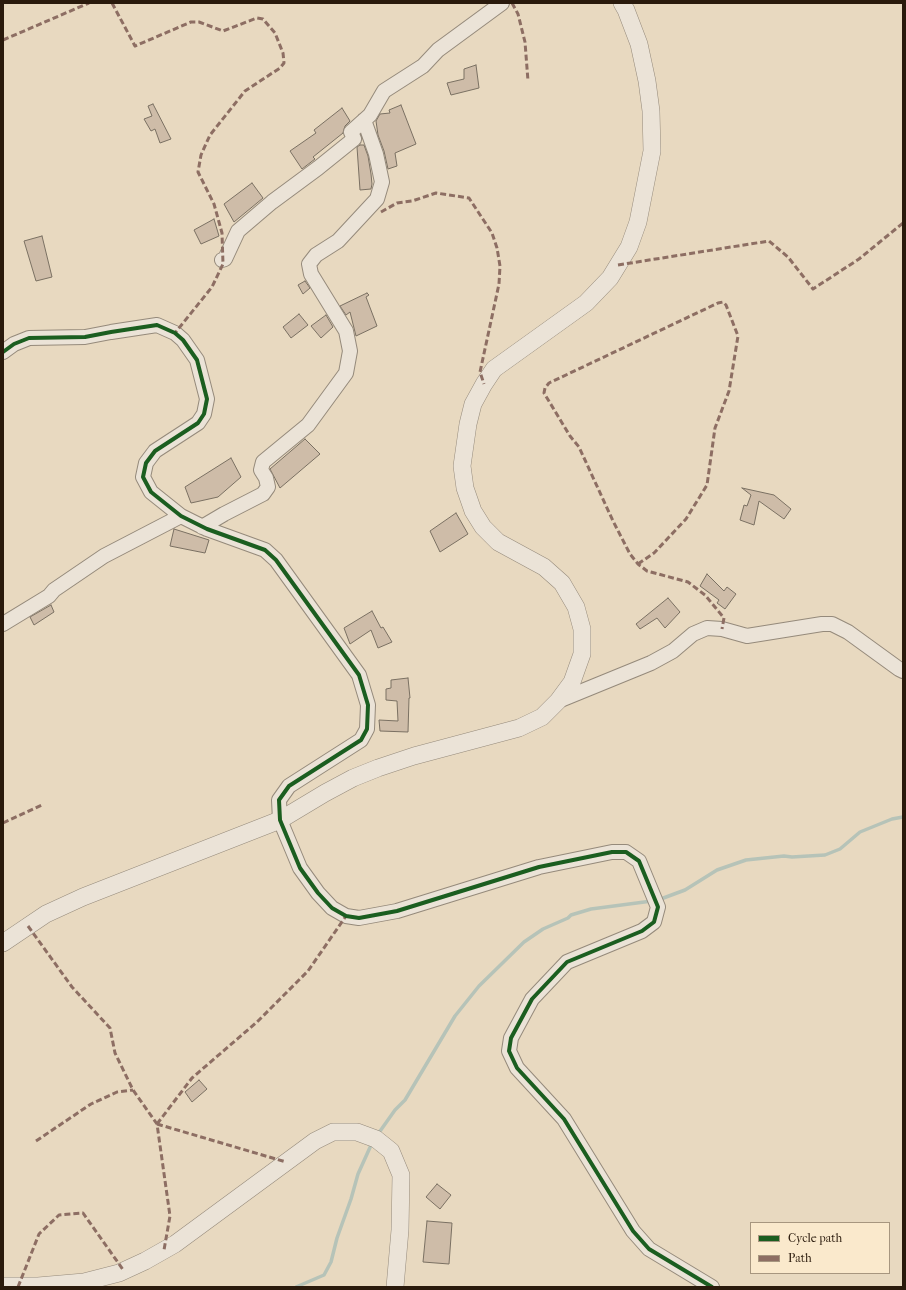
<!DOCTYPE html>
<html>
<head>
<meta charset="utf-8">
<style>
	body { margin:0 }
	#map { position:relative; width:906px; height:1290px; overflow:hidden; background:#e8d9c0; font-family:"IM FELL French Canon",serif }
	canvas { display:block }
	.frame { position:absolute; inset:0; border:4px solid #2a1a0c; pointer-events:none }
	.legend { position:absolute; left:750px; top:1222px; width:140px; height:52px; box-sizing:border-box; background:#fae9cc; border:1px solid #a7967f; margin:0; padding:5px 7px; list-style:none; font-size:12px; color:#2a1a0c }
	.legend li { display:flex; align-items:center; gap:8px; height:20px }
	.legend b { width:20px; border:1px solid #a7967f }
</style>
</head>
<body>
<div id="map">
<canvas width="906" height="1290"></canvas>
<div class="frame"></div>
<ul class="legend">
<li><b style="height:5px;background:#1b5e20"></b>Cycle path</li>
<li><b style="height:5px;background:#8d6e63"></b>Path</li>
</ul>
</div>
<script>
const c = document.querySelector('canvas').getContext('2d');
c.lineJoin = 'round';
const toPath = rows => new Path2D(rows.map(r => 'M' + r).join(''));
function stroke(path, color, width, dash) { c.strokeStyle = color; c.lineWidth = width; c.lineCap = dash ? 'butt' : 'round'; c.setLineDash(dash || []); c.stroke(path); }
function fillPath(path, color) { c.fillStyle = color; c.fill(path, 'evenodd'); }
stroke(toPath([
	[658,900,685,890,717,870,746,860,784,856,792,857,825,855,840,849,860,832,892,819,903,817],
	[378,1134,395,1110,405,1100,455,1016,479,986,524,942,543,929,568,918,571,915,591,909,652,901],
	[296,1287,324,1275,331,1262,337,1238,351,1199,358,1174,372,1143]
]), '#b6c3b8', 3.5);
const building = toPath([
	[476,65,479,88,451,95,447,83,464,79,464,69,476,65],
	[153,104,171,139,160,143,155,129,151,131,144,119,152,116,148,106,153,104],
	[401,105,416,144,395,153,397,166,388,169,384,151,378,135,376,121,380,114,390,113,389,110,401,105],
	[342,108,350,121,345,126,343,133,313,157,315,159,302,169,290,151,316,133,314,130,342,108],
	[360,145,364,145,368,156,371,174,372,184,371,189,360,190,357,147,360,145],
	[252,183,263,198,234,222,224,204,252,183],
	[214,219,219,236,201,244,194,230,214,219],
	[42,236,52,277,36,281,24,241,42,236],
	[305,281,310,288,303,294,298,285,305,281],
	[367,293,369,295,366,297,377,326,356,336,350,312,346,315,340,306,367,293],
	[299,314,308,325,291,338,283,327,299,314],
	[326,315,333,327,321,338,311,326,326,315],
	[305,439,320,454,280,488,270,469,305,439],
	[231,458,241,477,218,497,191,503,185,487,231,458],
	[742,488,774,495,791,509,784,519,759,501,754,525,740,520,744,505,747,506,751,495,742,488],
	[456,513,468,534,440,552,430,531,456,513],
	[174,529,209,540,205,553,170,546,174,529],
	[707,574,724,591,727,587,736,594,725,609,717,603,719,600,700,586,707,574],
	[668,598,680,612,665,628,657,618,640,629,636,624,668,598],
	[51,605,54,612,34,625,30,617,51,605],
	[372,611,381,628,383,627,392,642,378,648,371,630,350,644,344,628,372,611],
	[408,678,410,698,409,698,408,732,380,731,379,720,398,721,397,701,386,700,386,689,391,688,391,680,408,678],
	[199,1080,207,1089,192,1102,185,1092,199,1080],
	[437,1184,451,1195,440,1209,426,1197,437,1184],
	[427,1221,452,1223,449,1264,423,1262,427,1221]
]);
fillPath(building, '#cebca8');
stroke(building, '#7a7062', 1);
const minor = toPath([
	[222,260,225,259,238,231,272,202,318,168,354,139,351,132,370,115,384,91,423,66,438,50,502,3],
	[3,352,14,344,29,338,85,337,111,332,157,325,175,333,183,340,197,360,207,399,204,414,198,423,155,451,146,463,143,477,151,492,181,516,207,529,265,550,276,560,359,675,368,705,367,729,361,740,289,786,279,800,280,820,300,868,318,893,332,908,346,916,359,918,397,911,539,867,612,852,626,852,639,861,658,907,654,922,642,931,567,962,532,999,511,1038,509,1051,517,1068,564,1119,633,1231,649,1249,712,1287],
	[202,527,224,514,263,494,268,487,266,478,261,470,263,462,308,425,346,373,350,351,346,331,311,274,309,264,316,255,338,241,377,199,382,182,376,154,364,120],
	[3,624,49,596,54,590,104,556,181,516],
	[558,701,651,663,673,651,693,634,707,628,722,629,747,636,822,624,832,624,848,632,899,669,903,671]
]);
const tertiary = toPath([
	[3,943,46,914,83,897,280,820,325,793,353,778,378,768,414,756,519,728,542,717,558,701,572,682,582,654,582,629,576,607,562,583,544,567,498,542,483,527,473,511,465,488,462,466,468,424,473,404,484,384,494,369,586,303,610,278,629,247,638,222,652,151,651,111,647,81,639,44,626,10,622,3],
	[3,1286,38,1286,84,1282,119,1273,145,1261,175,1244,315,1141,333,1132,357,1132,376,1139,391,1151,401,1175,400,1230,395,1287]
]);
stroke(minor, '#958a7b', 16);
stroke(tertiary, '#958a7b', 18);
stroke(minor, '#ebe3d7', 14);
stroke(tertiary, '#ebe3d7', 17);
stroke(toPath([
	[112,3,135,46,191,22,199,22,223,31,257,18,263,19,275,33,283,53,284,63,280,68,245,91,210,135,201,155,198,172,214,204,222,233,223,264,212,287,175,333],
	[512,3,518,14,525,42,528,81],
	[3,40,89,3],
	[381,212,397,203,412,201,436,193,469,198,492,233,497,248,500,266,499,284,480,372,484,384],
	[618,265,769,241,788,257,813,289,859,259,903,223],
	[638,564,654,553,686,519,707,485,715,428,729,391,738,336,726,305,723,302,718,303,549,383,545,388,544,393,570,436,579,447,613,521,630,554,638,564,647,571,688,582,705,595,724,618,722,629],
	[3,823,42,805],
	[28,926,72,987,110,1028,115,1053,133,1090,157,1124,170,1216,164,1250],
	[157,1124,192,1078,257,1022,308,971,346,916],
	[157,1124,286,1162],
	[36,1141,91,1104,117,1092,133,1090],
	[18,1287,39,1234,59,1215,83,1213,124,1271]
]), '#8d6e63', 3, [6, 3]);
stroke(toPath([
	[3,352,14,344,29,338,85,337,111,332,157,325,175,333,183,340,197,360,207,399,204,414,198,423,155,451,146,463,143,477,151,492,181,516,207,529,265,550,276,560,359,675,368,705,367,729,361,740,289,786,279,800,280,820,300,868,318,893,332,908,346,916,359,918,397,911,539,867,612,852,626,852,639,861,658,907,654,922,642,931,567,962,532,999,511,1038,509,1051,517,1068,564,1119,633,1231,649,1249,712,1287]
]), '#1b5e20', 4);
</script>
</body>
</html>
